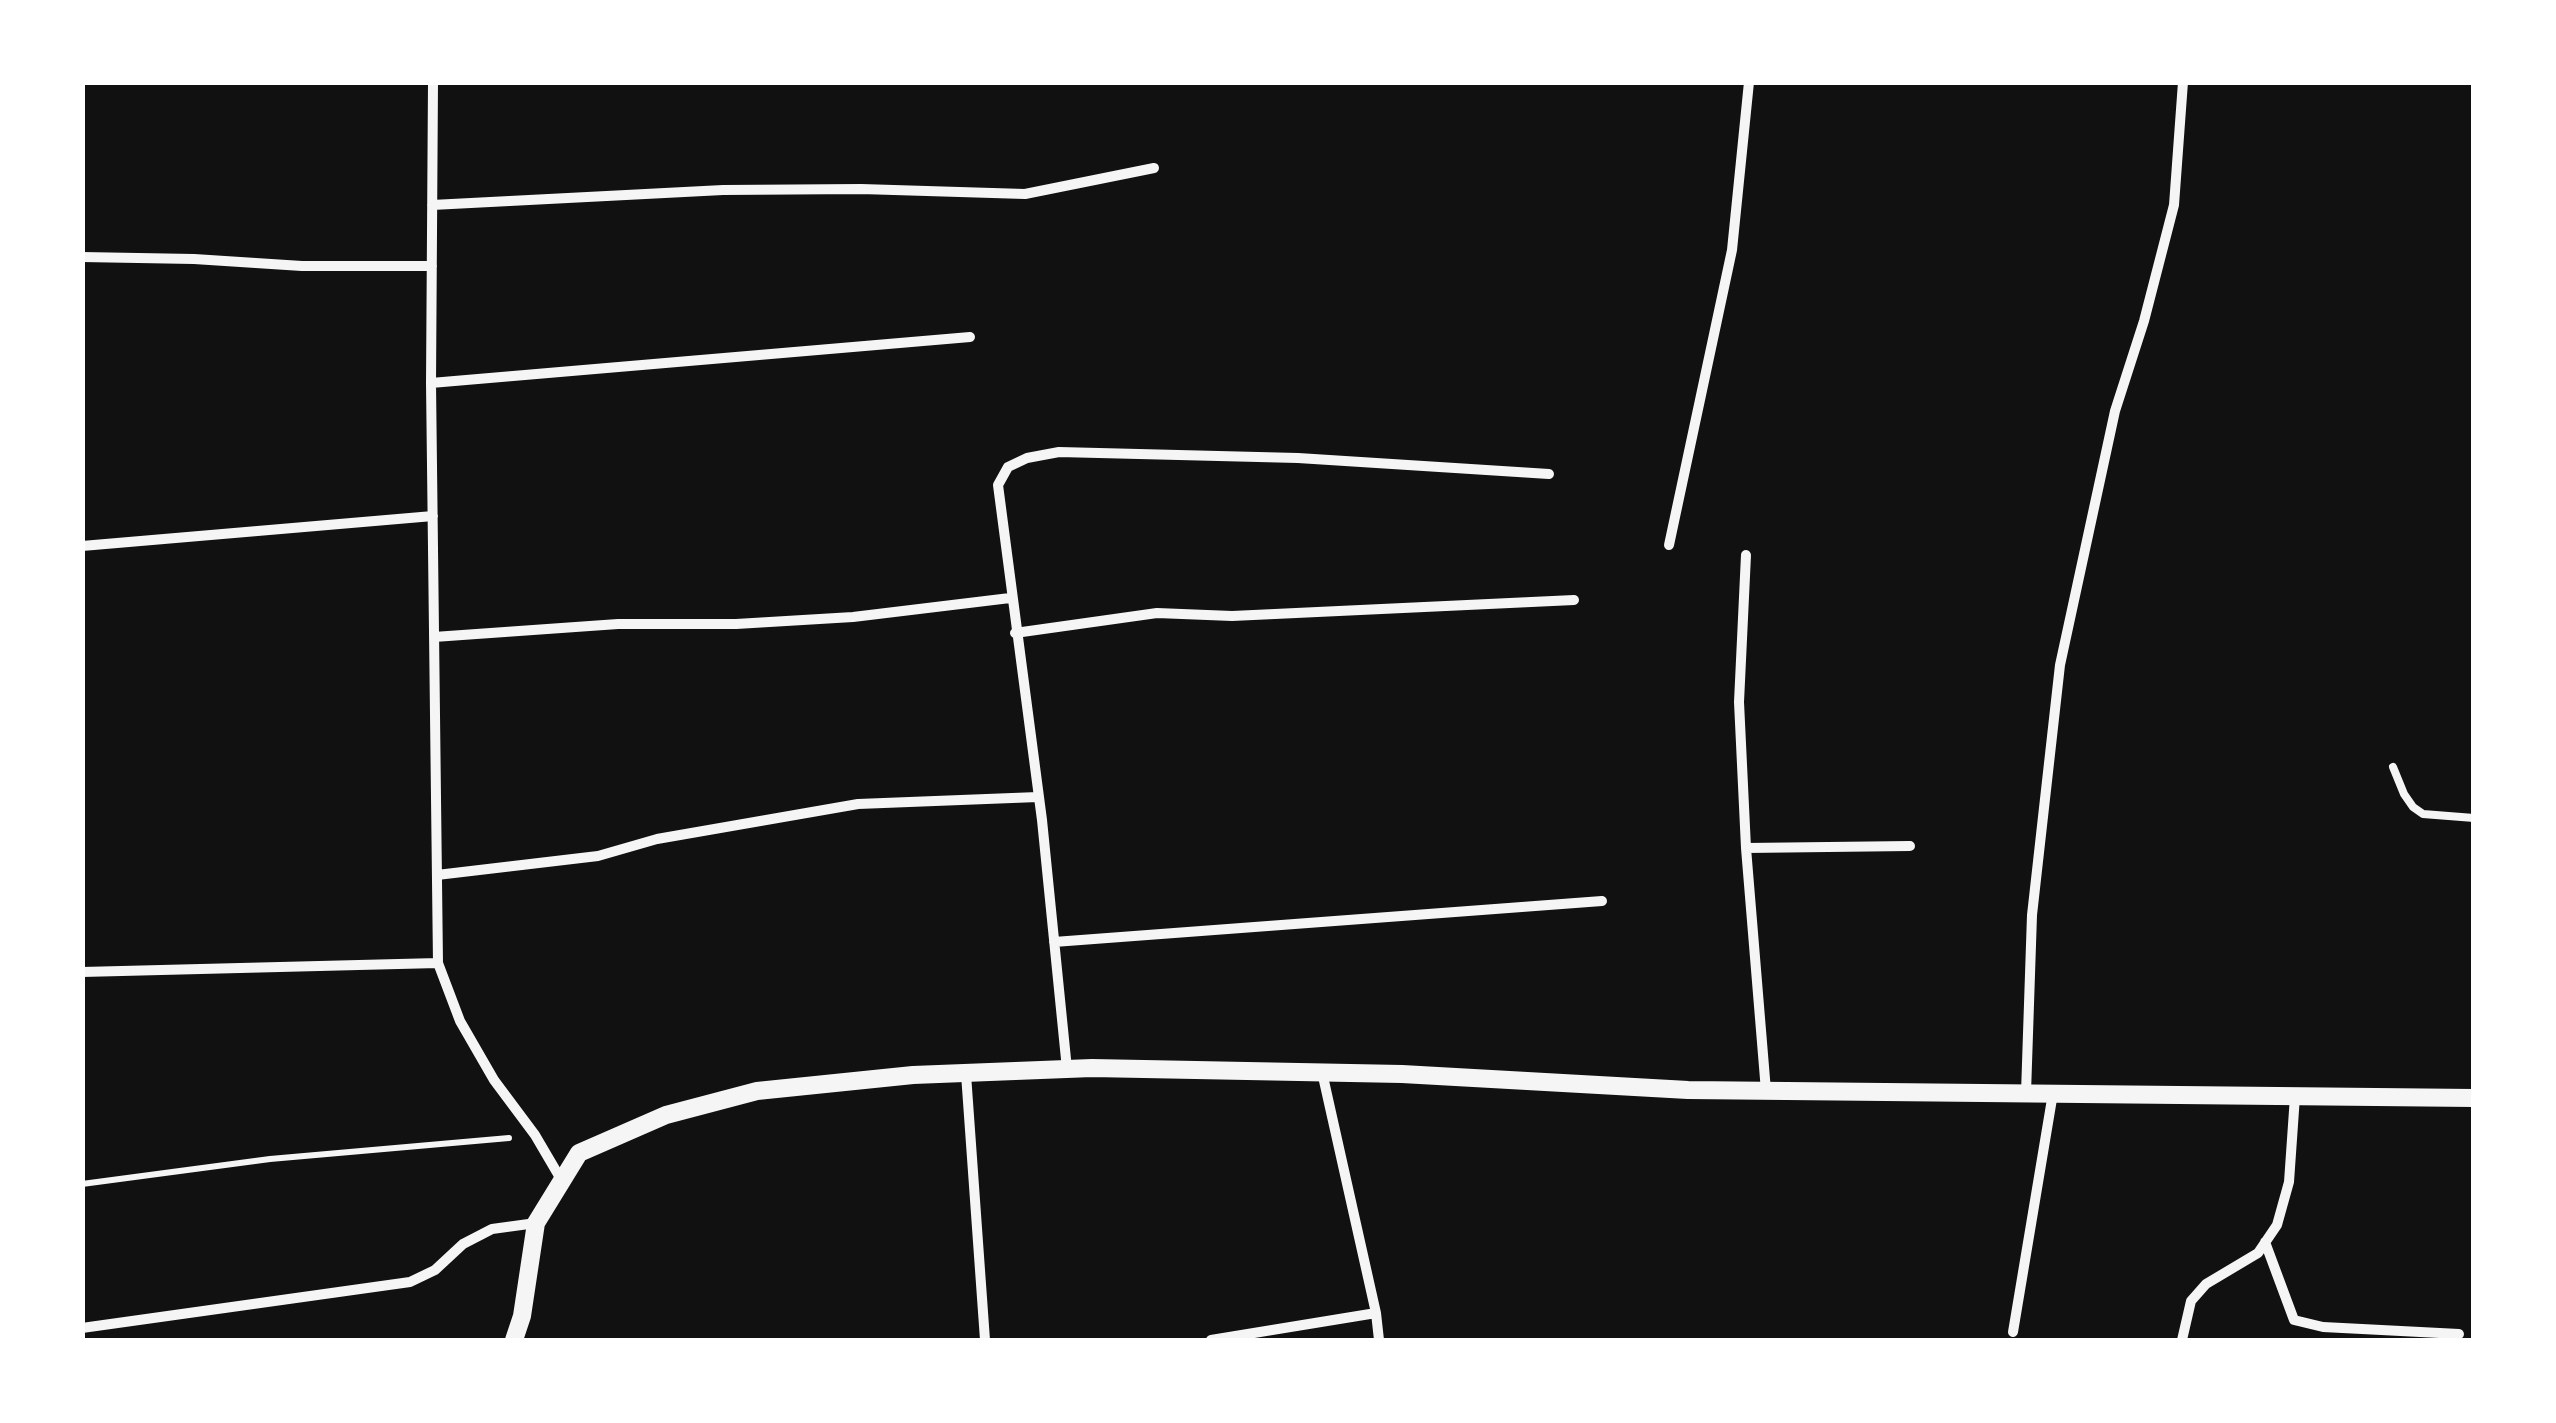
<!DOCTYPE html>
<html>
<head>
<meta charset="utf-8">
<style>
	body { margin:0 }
	#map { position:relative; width:2556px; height:1423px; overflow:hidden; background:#111; font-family:Quicksand,sans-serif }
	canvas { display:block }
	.frame { position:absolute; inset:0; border:85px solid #fff; pointer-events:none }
</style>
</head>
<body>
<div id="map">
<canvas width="2556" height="1423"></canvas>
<div class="frame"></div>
</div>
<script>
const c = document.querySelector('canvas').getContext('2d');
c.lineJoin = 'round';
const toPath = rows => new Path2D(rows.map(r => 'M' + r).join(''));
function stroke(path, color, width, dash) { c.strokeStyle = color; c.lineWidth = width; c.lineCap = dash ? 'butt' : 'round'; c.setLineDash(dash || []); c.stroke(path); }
stroke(toPath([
	[82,1184,270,1159,509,1138]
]), '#f5f5f5', 6);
stroke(toPath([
	[2393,767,2404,794,2413,807,2423,814,2474,818]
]), '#f5f5f5', 8);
stroke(toPath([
	[433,82,431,383,438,963],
	[432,205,723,190,861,189,1025,194,1154,168],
	[82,257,194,259,302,266,432,266],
	[431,383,970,337],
	[1669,545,1732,250,1749,82],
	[82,546,433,516],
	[1746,555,1739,702,1746,848,1766,1091],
	[1015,633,1157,613,1232,616,1574,600],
	[434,637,618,624,736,624,853,617,1010,598],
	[1746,848,1910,846],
	[437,875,598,856,657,839,858,804,1038,797],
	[1054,942,1602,901],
	[82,972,438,963,460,1021,494,1080,535,1135,562,1181],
	[1067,1069,1042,820,998,485,1008,467,1027,458,1059,452,1298,458,1549,474],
	[1322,1072,1376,1313,1379,1340],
	[966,1074,985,1340],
	[2026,1093,2032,915,2060,665,2115,411,2144,321,2174,205,2183,82],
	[2265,1242,2294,1320,2323,1327,2459,1334],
	[82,1328,410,1282,435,1270,463,1244,492,1229,536,1223],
	[2013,1332,2053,1093],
	[1211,1340,1376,1313],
	[2182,1340,2191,1301,2206,1284,2258,1253,2277,1225,2289,1182,2295,1096]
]), '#f5f5f5', 10);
stroke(toPath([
	[514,1340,522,1316,536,1223,579,1153,666,1115,757,1091,913,1075,1092,1068,1402,1074,1688,1090,2474,1098]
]), '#f5f5f5', 18);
</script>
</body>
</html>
